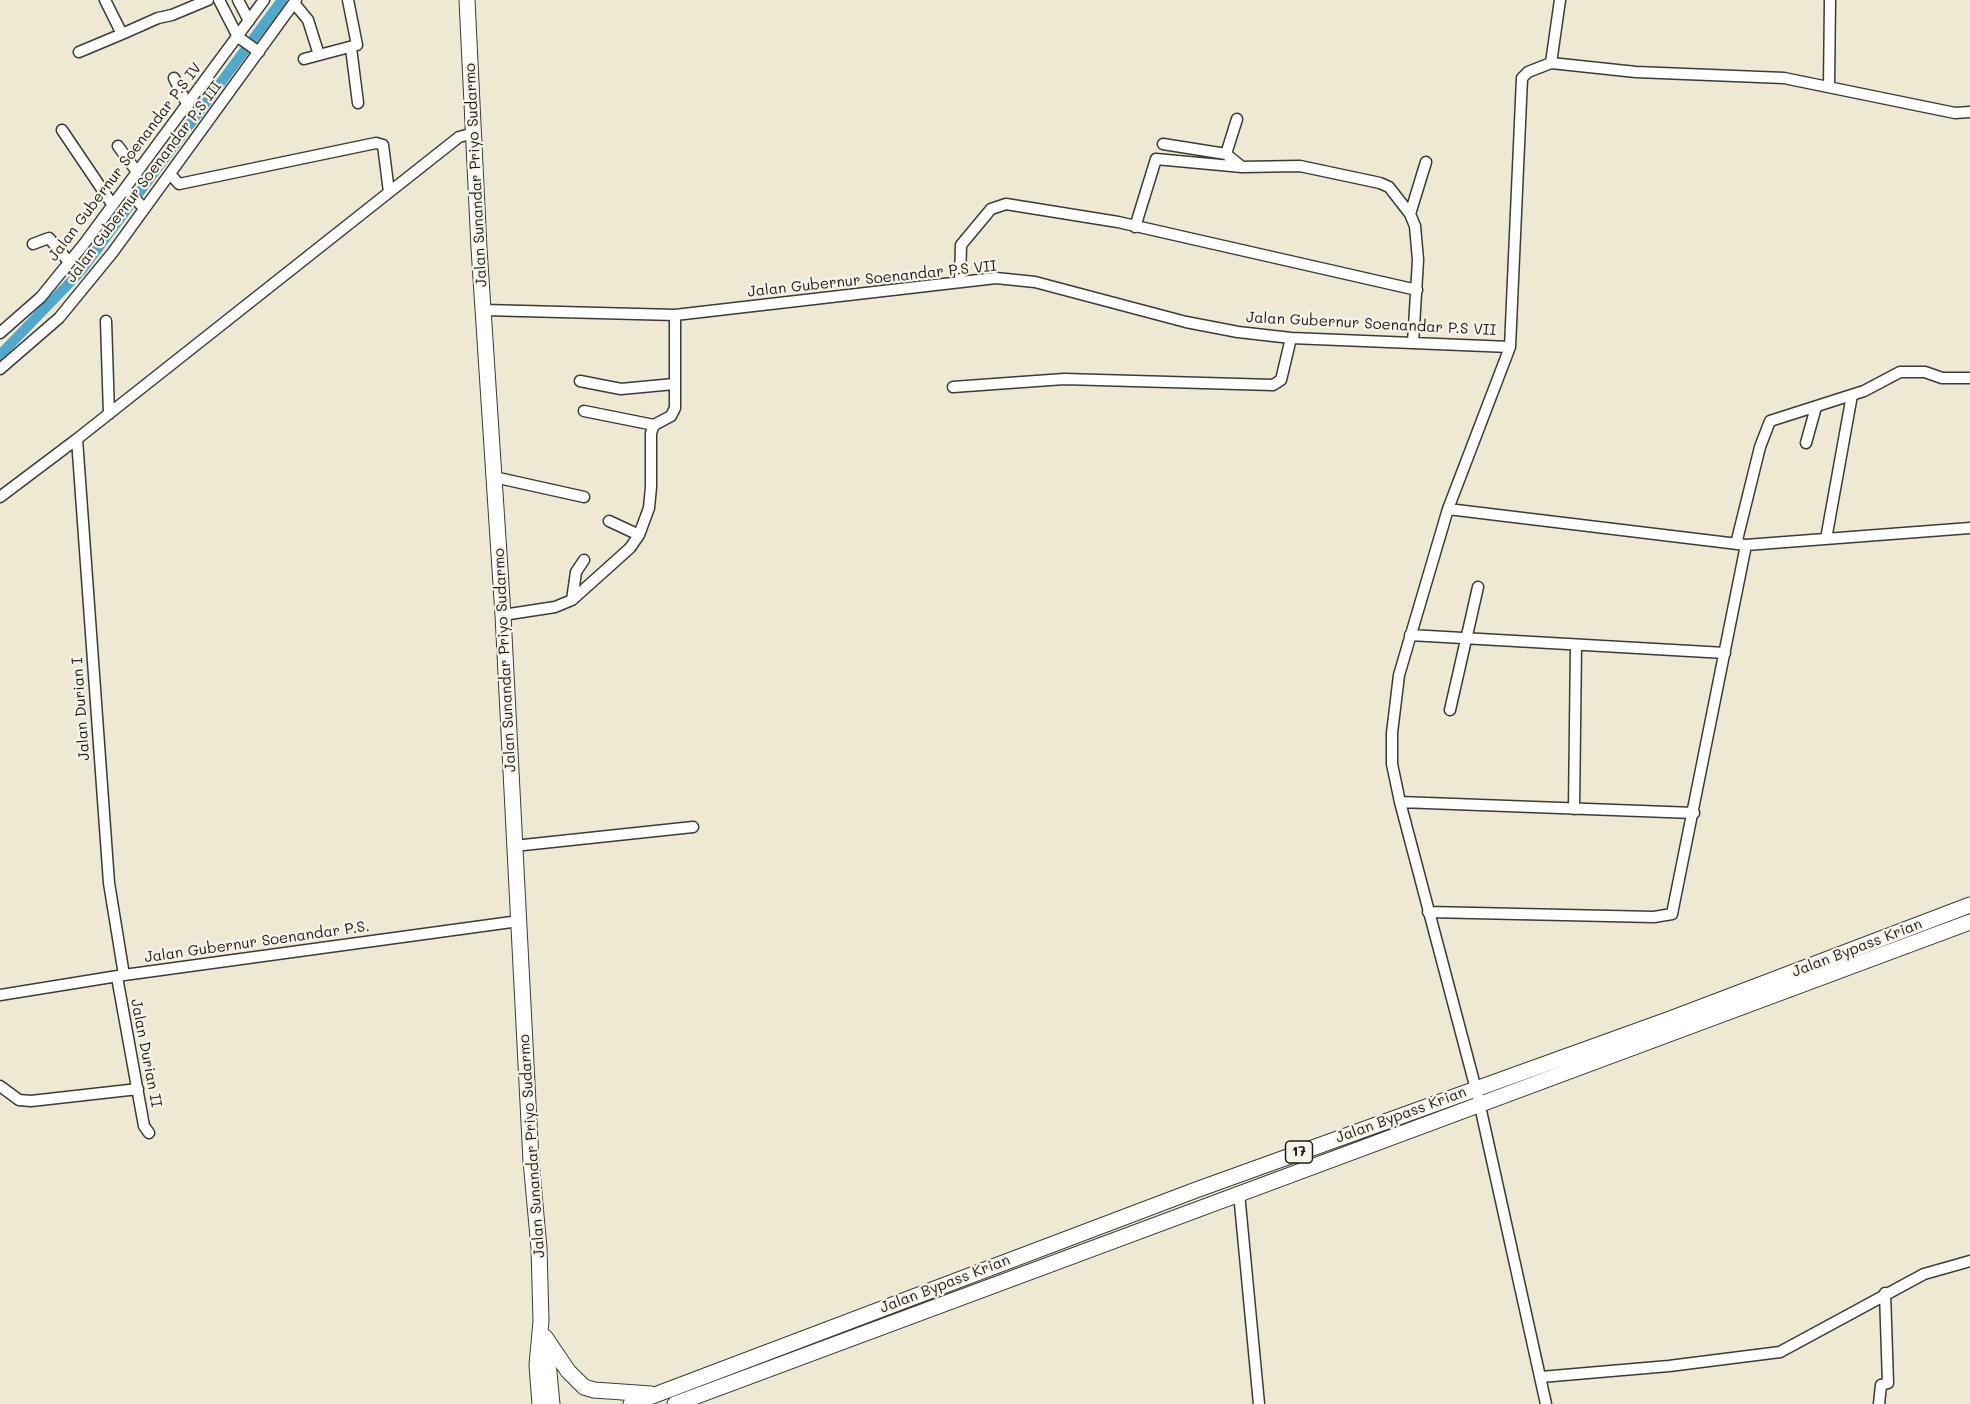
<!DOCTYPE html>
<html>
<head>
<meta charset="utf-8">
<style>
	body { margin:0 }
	canvas { display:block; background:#eee9d2 }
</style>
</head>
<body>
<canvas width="1970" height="1404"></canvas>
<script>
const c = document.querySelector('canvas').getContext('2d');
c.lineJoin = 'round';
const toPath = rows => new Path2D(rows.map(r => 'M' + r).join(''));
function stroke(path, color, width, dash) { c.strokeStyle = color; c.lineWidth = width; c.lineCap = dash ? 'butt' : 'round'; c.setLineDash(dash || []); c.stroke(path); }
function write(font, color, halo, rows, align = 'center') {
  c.font = font + ' Mali,sans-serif'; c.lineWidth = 4.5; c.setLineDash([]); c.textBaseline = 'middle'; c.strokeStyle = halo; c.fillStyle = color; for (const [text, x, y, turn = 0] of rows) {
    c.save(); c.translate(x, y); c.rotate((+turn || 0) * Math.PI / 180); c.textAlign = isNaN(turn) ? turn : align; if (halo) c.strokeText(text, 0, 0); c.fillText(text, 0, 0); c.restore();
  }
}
stroke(toPath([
	[0,355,81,271,282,0]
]), '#50a8cd', 10);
const minor = toPath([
	[105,0,122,34,158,18,172,15,208,0],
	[219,0,238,37,259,52],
	[238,0,249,21],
	[294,3,308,20,319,55,357,45,348,0],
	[351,48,358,103],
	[79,52,122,34],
	[304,59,319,55],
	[1551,63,1636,72,1784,78,1955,113,1970,112],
	[174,78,188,106],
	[1829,87,1830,0],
	[62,130,112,204],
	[1163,144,1226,154,1242,167,1300,166,1380,183,1389,187,1410,214,1415,226,1418,260,1413,343],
	[118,146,137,172],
	[1226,154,1237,119],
	[170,174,179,184,376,143,383,145,389,192],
	[125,189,144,208],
	[1410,214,1426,162],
	[1135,227,1156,159,1242,167],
	[33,244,49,238,69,262],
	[960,281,961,245,991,209,1006,204,1118,222,1417,290],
	[484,310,675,315,996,278,1035,282,1186,322,1238,332,1291,338,1510,347],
	[106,321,109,414],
	[0,333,41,297,84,244,264,0],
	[0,369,59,318,113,252,296,0],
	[580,381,621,389,674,384],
	[953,387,1064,379,1273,385,1281,380,1291,338],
	[584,411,654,425],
	[77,439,109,883,124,975],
	[1806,443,1816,407],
	[494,477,584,497],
	[0,497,77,439,459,137,474,133],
	[1448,509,1746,545,1970,528],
	[609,521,639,535],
	[1826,539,1852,395],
	[1736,544,1760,447,1770,421,1864,391,1900,372,1925,372,1942,378,1970,378],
	[572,600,576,572,584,560],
	[503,615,555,607,572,600,630,548,639,535,649,508,651,487,651,433,654,425,671,416,675,408,675,315],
	[1410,635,1725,653],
	[1450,710,1478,587],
	[1400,802,1694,813],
	[1574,809,1576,645],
	[514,846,693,827],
	[1428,912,1654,917,1672,914,1746,545],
	[117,977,144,1126,149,1133],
	[0,995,124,975,519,921],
	[0,1086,19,1100,31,1101,138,1089],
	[1239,1193,1259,1404],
	[1541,1377,1669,1366,1780,1352,1924,1274,1970,1261],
	[1546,1404,1478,1097,1400,802,1392,764,1392,733,1399,675,1448,509,1510,347,1522,78,1528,72,1551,63,1560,0],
	[1879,1404,1881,1385,1888,1383,1885,1293]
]);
const highway = toPath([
	[467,0,479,248,503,615,531,1161,539,1248,541,1321,537,1365,540,1404],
	[545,1337,568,1371,584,1387,594,1390,651,1394],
	[546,1341,552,1404],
	[631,1404,1196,1190,1670,1019,1970,905],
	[675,1404,1970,922]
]);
stroke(minor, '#3c3b37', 13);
stroke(highway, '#3c3b37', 17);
stroke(minor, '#fff', 10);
stroke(highway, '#fff', 15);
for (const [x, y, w] of [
	[1299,1152,27]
]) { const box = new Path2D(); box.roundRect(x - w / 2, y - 11, w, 22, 4.5); c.fillStyle = '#f7f3e8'; c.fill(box); stroke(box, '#1c1c1c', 1.5); }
write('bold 14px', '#1c1c1c', null, [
	["17",1299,1152]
]);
write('15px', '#1c1c1c', '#f7f3e8', [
	["Jalan Gubernur Soenandar P.S IV",125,162,-53],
	["Jalan Sunandar Priyo Sudarmo",476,175,-93],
	["Jalan Gubernur Soenandar P.S III",144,182,-53],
	["Jalan Gubernur Soenandar P.S VII",872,279,-6],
	["Jalan Gubernur Soenandar P.S VII",1371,324,3],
	["Jalan Sunandar Priyo Sudarmo",505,660,-93],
	["Jalan Durian I",81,709,-94],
	["Jalan Gubernur Soenandar P.S.",257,942,-8],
	["Jalan Bypass Krian",1857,948,-21],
	["Jalan Durian II",146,1053,79],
	["Jalan Bypass Krian",1401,1115,-20],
	["Jalan Sunandar Priyo Sudarmo",532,1146,-94],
	["Jalan Bypass Krian",945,1284,-21]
]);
</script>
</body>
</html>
